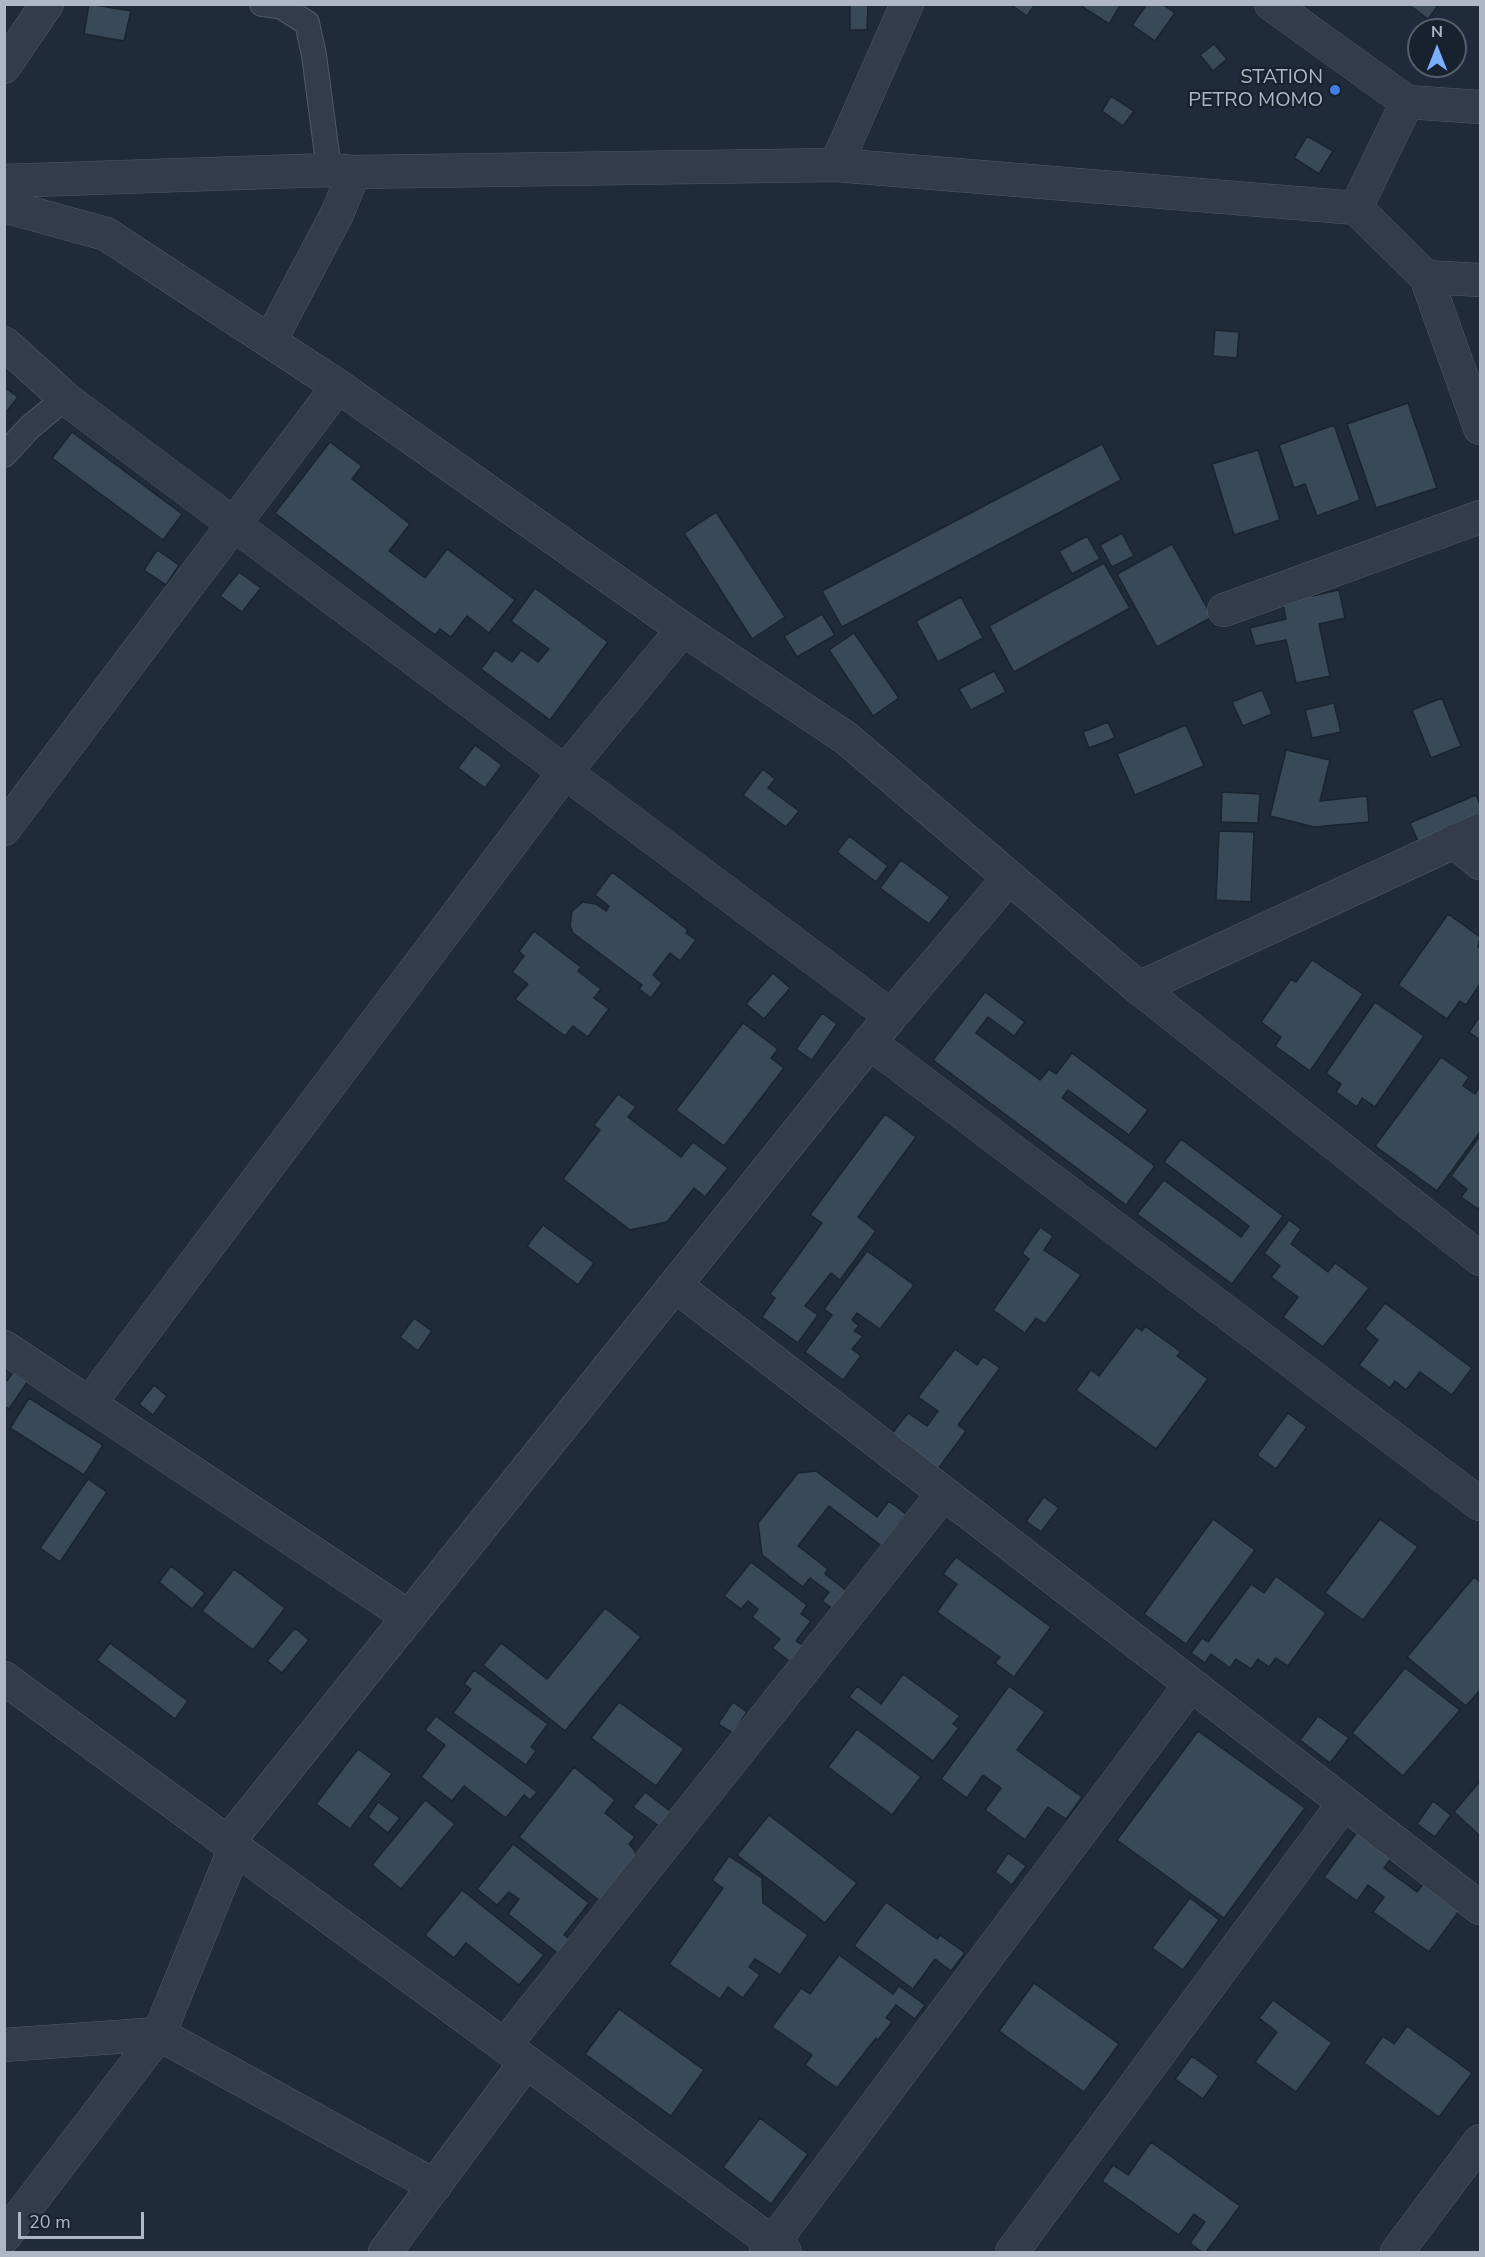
<!DOCTYPE html>
<html>
<head>
<meta charset="utf-8">
<style>
	body { margin:0 }
	#map { position:relative; width:1485px; height:2257px; overflow:hidden; background:#1f2b3a; font-family:"Nunito Sans",sans-serif }
	canvas { display:block }
	.frame { position:absolute; inset:0; border:6px solid #adb7c7; pointer-events:none }
	.north { position:absolute; left:1407px; top:18px; width:60px; height:60px; box-sizing:border-box; background:#18222e; border:2px solid #545e6b; border-radius:50%; rotate:0deg; font-size:16px; font-weight:700; line-height:24px; text-align:center; color:#adb7c7 }
	.north::after { content:''; display:block; margin:auto; width:21px; height:27px; background:#7aaeff; clip-path:polygon(50% 0,100% 100%,50% 72%,0 100%) }
	.scale { position:absolute; left:18px; top:2212px; width:126px; height:27px; box-sizing:border-box; border:3px solid #adb7c7; border-top:0; padding-left:8px; font-size:18px; line-height:21px; white-space:nowrap; color:#adb7c7; -webkit-text-stroke:4px #18222e; paint-order:stroke }
</style>
</head>
<body>
<div id="map">
<canvas width="1485" height="2257"></canvas>
<div class="frame"></div>
<div class="north">N</div>
<div class="scale">20 m</div>
</div>
<script>
const c = document.querySelector('canvas').getContext('2d');
c.lineJoin = 'round';
function fillPath(path, color) { c.fillStyle = color; c.fill(path, 'evenodd'); }
const toPath = rows => new Path2D(rows.map(r => 'M' + r).join(''));
function stroke(path, color, width, dash) { c.strokeStyle = color; c.lineWidth = width; c.lineCap = dash ? 'butt' : 'round'; c.setLineDash(dash || []); c.stroke(path); }
function write(font, color, halo, rows, align = 'center') {
  c.font = font + ' "Nunito Sans",sans-serif'; c.lineWidth = 4.5; c.setLineDash([]); c.textBaseline = 'middle'; c.strokeStyle = halo; c.fillStyle = color; for (const [text, x, y, turn = 0] of rows) {
    c.save(); c.translate(x, y); c.rotate((+turn || 0) * Math.PI / 180); c.textAlign = isNaN(turn) ? turn : align; if (halo) c.strokeText(text, 0, 0); c.fillText(text, 0, 0); c.restore();
  }
}
const building = toPath([
	[89,4,131,11,124,41,84,34,89,4],
	[850,4,868,4,867,30,850,30,850,4],
	[1010,4,1035,4,1027,16,1010,4],
	[1078,4,1121,4,1109,24,1078,4],
	[1147,4,1162,4,1175,13,1155,41,1132,25,1147,4],
	[1408,4,1435,4,1437,7,1428,19,1408,4],
	[1214,44,1227,59,1213,71,1200,55,1214,44],
	[1111,96,1134,111,1123,126,1102,111,1111,96],
	[1307,136,1333,151,1319,174,1294,158,1307,136],
	[1215,330,1239,332,1237,358,1213,356,1215,330],
	[4,387,18,397,4,415,4,387],
	[1408,403,1437,488,1376,508,1347,424,1408,403],
	[1334,425,1360,500,1317,516,1305,484,1294,488,1279,445,1334,425],
	[72,432,182,514,163,540,52,458,72,432],
	[330,442,362,466,352,479,410,524,389,551,425,578,447,549,515,600,489,633,467,616,451,637,440,629,435,635,275,513,330,442],
	[1102,444,1121,480,842,627,822,591,1102,444],
	[1258,450,1280,520,1234,535,1212,464,1258,450],
	[716,512,785,617,752,639,684,533,716,512],
	[1122,533,1134,556,1112,567,1100,545,1122,533],
	[1087,536,1100,559,1072,574,1059,551,1087,536],
	[1172,544,1212,617,1157,647,1117,574,1172,544],
	[157,550,179,565,166,585,144,570,157,550],
	[1104,563,1130,608,1014,672,989,626,1104,563],
	[239,572,261,588,242,612,220,596,239,572],
	[535,588,608,642,550,720,481,669,495,650,512,662,521,650,538,662,549,649,511,621,535,588],
	[1311,590,1312,596,1339,590,1345,618,1319,624,1330,676,1296,683,1286,640,1255,646,1250,628,1286,619,1281,596,1311,590],
	[961,597,983,638,938,662,916,621,961,597],
	[822,614,835,635,797,657,784,636,822,614],
	[854,633,899,698,873,716,829,650,854,633],
	[994,671,1006,692,971,710,959,689,994,671],
	[1262,690,1272,714,1243,726,1232,702,1262,690],
	[1442,698,1461,746,1431,758,1412,710,1442,698],
	[1334,703,1341,732,1312,738,1305,710,1334,703],
	[1108,722,1115,738,1089,748,1083,732,1108,722],
	[1186,725,1204,766,1135,795,1117,754,1186,725],
	[475,745,502,765,485,788,458,768,475,745],
	[1286,750,1330,760,1320,801,1367,796,1369,822,1314,827,1270,816,1286,750],
	[763,769,775,779,768,788,799,811,786,827,743,795,763,769],
	[1222,792,1260,794,1258,823,1221,822,1222,792],
	[1476,795,1480,805,1480,816,1419,843,1410,823,1476,795],
	[1219,831,1254,832,1251,902,1216,900,1219,831],
	[849,836,888,866,876,882,837,852,849,836],
	[901,860,950,897,929,924,880,888,901,860],
	[612,872,688,930,686,933,696,940,680,961,670,953,653,975,662,983,651,998,639,989,642,985,573,933,570,926,572,911,583,902,596,904,606,911,609,906,595,895,612,872],
	[1448,914,1480,937,1478,947,1480,948,1480,984,1466,1005,1460,1001,1447,1019,1398,985,1448,914],
	[534,931,581,967,578,971,601,989,594,998,609,1009,588,1037,573,1026,565,1036,515,999,528,984,512,972,524,956,519,951,534,931],
	[1312,960,1363,994,1310,1071,1275,1046,1281,1037,1261,1022,1291,979,1296,982,1312,960],
	[773,973,790,988,764,1019,746,1004,773,973],
	[985,992,1025,1022,1014,1036,988,1017,976,1033,1040,1080,1049,1069,1056,1074,1072,1053,1148,1110,1129,1135,1068,1090,1062,1098,1155,1166,1126,1205,933,1060,985,992],
	[1375,1002,1424,1036,1375,1107,1362,1098,1357,1107,1336,1092,1341,1084,1326,1073,1375,1002],
	[822,1013,837,1024,812,1060,796,1049,822,1013],
	[1480,1016,1480,1040,1469,1032,1480,1016],
	[743,1023,778,1049,771,1058,784,1068,724,1146,676,1110,743,1023],
	[1441,1057,1469,1077,1463,1086,1475,1094,1480,1086,1480,1132,1437,1191,1375,1146,1441,1057],
	[618,1094,636,1107,628,1117,681,1157,693,1142,728,1168,705,1197,694,1188,667,1222,630,1230,563,1179,600,1130,594,1125,618,1094],
	[885,1114,916,1137,858,1217,876,1231,840,1280,831,1273,805,1306,818,1315,798,1343,762,1317,775,1298,770,1294,822,1223,810,1215,885,1114],
	[1480,1136,1480,1205,1478,1209,1461,1197,1467,1189,1451,1176,1480,1136],
	[1181,1139,1283,1216,1232,1284,1137,1214,1164,1180,1241,1237,1249,1226,1164,1162,1181,1139],
	[1289,1220,1301,1229,1291,1244,1328,1272,1335,1263,1369,1288,1323,1347,1283,1317,1298,1297,1271,1277,1280,1266,1264,1253,1289,1220],
	[543,1225,594,1263,578,1285,527,1246,543,1225],
	[1040,1227,1053,1236,1044,1250,1081,1275,1045,1324,1036,1318,1025,1333,993,1310,1029,1259,1022,1253,1040,1227],
	[867,1251,914,1285,880,1329,857,1313,852,1320,859,1326,854,1331,863,1336,852,1349,861,1356,843,1380,805,1352,832,1315,824,1309,867,1251],
	[1385,1303,1472,1368,1452,1395,1420,1372,1406,1390,1395,1381,1390,1388,1359,1365,1378,1340,1365,1329,1385,1303],
	[414,1318,432,1331,418,1351,400,1337,414,1318],
	[1145,1326,1181,1352,1177,1356,1208,1379,1156,1449,1076,1390,1091,1370,1099,1376,1136,1327,1142,1331,1145,1326],
	[955,1349,977,1365,983,1356,1000,1368,958,1425,966,1431,938,1469,891,1435,908,1413,927,1426,938,1411,918,1397,955,1349],
	[13,1372,28,1381,9,1409,4,1406,4,1379,7,1381,13,1372],
	[154,1385,167,1396,153,1415,139,1404,154,1385],
	[29,1398,103,1445,84,1475,10,1428,29,1398],
	[1288,1413,1307,1427,1276,1469,1257,1455,1288,1413],
	[816,1471,877,1517,889,1501,906,1514,882,1546,829,1506,798,1546,828,1569,825,1574,847,1591,833,1609,822,1601,829,1592,810,1578,803,1587,762,1555,758,1523,798,1473,816,1471],
	[88,1479,107,1492,60,1562,40,1548,88,1479],
	[1044,1497,1059,1508,1041,1532,1026,1521,1044,1497],
	[1213,1519,1255,1550,1186,1644,1144,1614,1213,1519],
	[1380,1519,1418,1547,1363,1620,1325,1593,1380,1519],
	[956,1557,1051,1627,1014,1677,995,1663,1000,1657,937,1612,957,1584,943,1574,956,1557],
	[751,1562,807,1605,801,1614,811,1621,796,1641,805,1647,792,1663,772,1648,780,1639,752,1617,758,1609,748,1601,741,1609,724,1596,751,1562],
	[171,1566,205,1593,192,1609,159,1582,171,1566],
	[234,1569,285,1608,253,1650,202,1611,234,1569],
	[1276,1576,1326,1613,1288,1666,1276,1658,1269,1667,1258,1659,1251,1669,1236,1659,1230,1668,1211,1654,1205,1663,1191,1653,1202,1638,1208,1642,1251,1584,1264,1593,1276,1576],
	[1474,1577,1480,1582,1480,1690,1466,1706,1407,1657,1474,1577],
	[605,1608,641,1637,565,1731,483,1665,501,1643,547,1679,605,1608],
	[295,1628,309,1640,282,1673,267,1661,295,1628],
	[110,1643,188,1701,175,1719,97,1660,110,1643],
	[1405,1668,1460,1710,1403,1776,1352,1733,1405,1668],
	[474,1670,548,1724,531,1747,536,1751,526,1765,453,1713,471,1689,464,1684,474,1670],
	[903,1674,960,1716,953,1724,959,1728,933,1761,849,1697,857,1686,881,1704,903,1674],
	[1009,1686,1045,1712,1017,1750,1082,1797,1066,1819,1048,1807,1025,1840,985,1810,1001,1788,983,1775,967,1798,941,1779,1009,1686],
	[619,1702,684,1749,656,1786,591,1738,619,1702],
	[733,1702,747,1712,733,1733,718,1724,733,1702],
	[436,1716,537,1792,530,1800,524,1795,506,1818,464,1786,452,1801,421,1777,445,1745,425,1730,436,1716],
	[1318,1716,1349,1738,1330,1763,1300,1740,1318,1716],
	[857,1729,921,1777,892,1815,828,1767,857,1729],
	[1198,1731,1305,1808,1224,1918,1117,1840,1198,1731],
	[358,1749,392,1774,350,1829,316,1804,358,1749],
	[574,1767,615,1800,605,1813,635,1837,629,1844,635,1851,636,1861,600,1901,519,1837,574,1767],
	[1480,1781,1480,1836,1454,1812,1480,1781],
	[645,1792,678,1817,667,1832,633,1807,645,1792],
	[425,1800,455,1824,401,1889,372,1865,425,1800],
	[1433,1801,1451,1815,1435,1837,1417,1824,1433,1801],
	[378,1802,400,1818,388,1833,368,1817,378,1802],
	[769,1815,857,1883,825,1923,737,1855,769,1815],
	[1360,1828,1395,1853,1384,1868,1417,1892,1429,1876,1465,1903,1429,1952,1373,1912,1384,1897,1368,1885,1357,1901,1324,1877,1360,1828],
	[513,1844,589,1903,564,1935,577,1945,565,1959,508,1914,519,1899,509,1892,497,1905,477,1889,513,1844],
	[1008,1853,1026,1866,1012,1885,995,1872,1008,1853],
	[729,1856,762,1878,763,1903,808,1935,780,1975,755,1959,749,1967,760,1975,743,1998,728,1987,720,1999,669,1964,723,1888,712,1880,729,1856],
	[462,1890,544,1955,519,1985,466,1943,454,1958,425,1935,462,1890],
	[1190,1898,1219,1920,1183,1970,1152,1948,1190,1898],
	[886,1902,937,1939,940,1935,965,1953,951,1971,935,1959,913,1989,854,1946,886,1902],
	[839,1955,893,1994,899,1986,925,2005,915,2019,896,2005,886,2018,892,2022,878,2040,876,2038,837,2088,805,2065,812,2055,772,2027,801,1988,810,1994,839,1955],
	[1034,1983,1119,2044,1084,2092,999,2031,1034,1983],
	[1273,2000,1332,2043,1296,2092,1255,2062,1277,2032,1259,2018,1273,2000],
	[619,2009,704,2070,671,2116,585,2054,619,2009],
	[1407,2026,1472,2073,1439,2117,1364,2063,1383,2036,1394,2044,1407,2026],
	[1192,2056,1219,2076,1203,2099,1175,2079,1192,2056],
	[760,2118,808,2154,771,2204,723,2167,760,2118],
	[1151,2142,1240,2206,1206,2252,1202,2252,1190,2243,1205,2222,1194,2214,1179,2235,1102,2181,1113,2165,1128,2175,1151,2142]
]);
fillPath(building, '#3a495a');
stroke(building, '#1a2431', 1.5);
const service = toPath([
	[262,4,282,7,307,23,314,55,329,170],
	[4,455,30,427,65,398]
]);
const minor = toPath([
	[1271,4,1407,102,1480,107],
	[4,67,47,4],
	[836,165,907,4],
	[4,181,329,170,354,172,836,165,1356,208,1426,277,1480,280],
	[4,206,106,234,338,386,683,629,846,738,1139,988,1480,1259],
	[1356,208,1407,102],
	[1426,277,1480,428],
	[270,341,338,212,354,172],
	[4,343,65,398,891,1016],
	[1224,610,1480,517],
	[4,829,338,386],
	[1454,841,1480,863],
	[1139,988,1480,830],
	[869,1042,1480,1504],
	[675,1285,1480,1908],
	[4,1347,409,1617],
	[89,1404,564,773,683,629],
	[4,1678,785,2252],
	[228,1842,891,1016,1008,879],
	[4,2045,159,2034,435,2186],
	[504,2046,944,1493],
	[4,2237,159,2034,235,1848],
	[385,2252,526,2062],
	[766,2252,1191,1684],
	[1012,2252,1344,1803],
	[1397,2252,1480,2141]
]);
stroke(service, '#505a68', 26);
stroke(minor, '#505a68', 34);
stroke(service, '#333c4a', 24);
stroke(minor, '#333c4a', 33);
for (const [x, y, r, color] of [
	[1335,90,6,"#3f7fe0"]
]) { const dot = new Path2D(); dot.arc(x, y, r, 0, 2 * Math.PI); c.fillStyle = color; c.fill(dot); stroke(dot, '#18222e', 2); }
write('20px', '#adb7c7', '#18222e', [
	["STATION",1323,78],
	["PETRO MOMO",1323,101]
], 'right');
</script>
</body>
</html>
